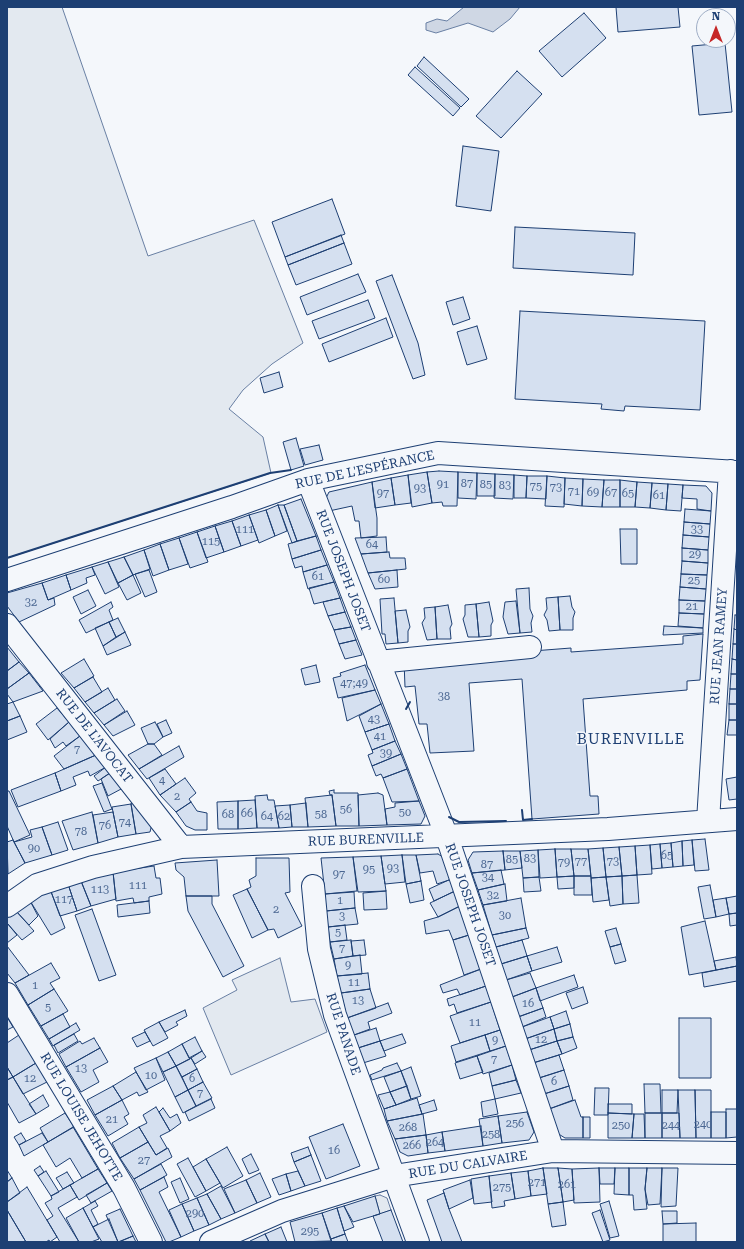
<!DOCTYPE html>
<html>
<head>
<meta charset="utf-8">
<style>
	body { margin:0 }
	#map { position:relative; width:744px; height:1249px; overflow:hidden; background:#f4f7fb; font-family:"Roboto Serif",serif }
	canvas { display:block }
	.frame { position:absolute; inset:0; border:8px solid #1d3f73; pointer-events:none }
	.north { position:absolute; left:696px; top:8px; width:40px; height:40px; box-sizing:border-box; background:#f4f7fb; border:1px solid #9eadc5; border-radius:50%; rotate:0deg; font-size:11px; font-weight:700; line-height:16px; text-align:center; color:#1d3f73 }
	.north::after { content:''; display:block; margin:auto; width:14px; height:18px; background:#c62828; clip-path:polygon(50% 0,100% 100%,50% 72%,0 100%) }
</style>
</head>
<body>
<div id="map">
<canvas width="744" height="1249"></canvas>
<div class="frame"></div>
<div class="north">N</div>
</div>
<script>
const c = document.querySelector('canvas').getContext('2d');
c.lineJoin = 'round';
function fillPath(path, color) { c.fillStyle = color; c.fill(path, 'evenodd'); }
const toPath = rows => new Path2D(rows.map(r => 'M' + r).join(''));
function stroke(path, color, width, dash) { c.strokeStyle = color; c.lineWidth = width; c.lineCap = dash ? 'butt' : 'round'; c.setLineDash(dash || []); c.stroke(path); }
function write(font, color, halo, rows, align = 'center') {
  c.font = font + ' "Roboto Serif",serif'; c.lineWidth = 3; c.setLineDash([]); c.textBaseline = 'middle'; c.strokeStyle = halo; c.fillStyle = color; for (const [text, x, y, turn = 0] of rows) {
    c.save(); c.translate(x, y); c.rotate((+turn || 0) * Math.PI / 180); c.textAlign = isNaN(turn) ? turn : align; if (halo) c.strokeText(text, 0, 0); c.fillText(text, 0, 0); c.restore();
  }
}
const green = toPath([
	[7,7,62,7,148,256,254,220,303,343,272,364,243,390,229,409,263,437,271,473,7,558,7,7],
	[280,958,291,1002,315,999,327,1032,231,1075,203,1008,237,990,232,980,280,958],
	[380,1195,387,1198,391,1210,380,1214,375,1196,380,1195]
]);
fillPath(green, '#e3e9f0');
stroke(green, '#687fa3', 1);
const water = toPath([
	[464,7,520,7,510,19,493,32,468,23,436,33,426,30,426,23,437,19,447,21,464,7]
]);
fillPath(water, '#cfd7e4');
stroke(water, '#687fa3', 1);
const building = toPath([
	[616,7,678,7,680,27,618,32,616,7],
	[584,13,606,38,562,77,539,51,584,13],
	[725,43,732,112,699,115,692,46,725,43],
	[424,57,469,99,461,107,417,66,424,57],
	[415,67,460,108,453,116,408,75,415,67],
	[517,71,542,94,501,138,476,116,517,71],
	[463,146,499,151,491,211,456,206,463,146],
	[332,199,345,234,285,257,272,222,332,199],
	[515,227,635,233,633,275,513,268,515,227],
	[341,235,344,243,288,265,285,257,341,235],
	[344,243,352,264,296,285,288,265,344,243],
	[358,274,366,292,307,315,300,297,358,274],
	[392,275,418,343,425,375,413,379,376,281,392,275],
	[463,297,470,319,453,325,446,302,463,297],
	[368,300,375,318,319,339,312,321,368,300],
	[520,311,705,321,700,410,625,406,624,411,601,409,602,404,515,399,520,311],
	[386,318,393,337,329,362,322,344,386,318],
	[477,326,487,359,467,365,457,332,477,326],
	[279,372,283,387,264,393,260,378,279,372],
	[296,438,304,466,291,470,283,442,296,438],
	[319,445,323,460,305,465,300,449,319,445],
	[439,471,458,472,457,506,443,506,442,502,432,503,427,472,439,471],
	[427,472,432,503,412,507,408,475,427,472],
	[458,472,477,473,476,499,458,498,458,472],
	[477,473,495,474,495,496,477,496,477,473],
	[495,474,514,475,513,499,494,498,495,474],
	[408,475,411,503,395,505,391,478,408,475],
	[514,475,527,476,526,498,514,498,514,475],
	[527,476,547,476,546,499,526,498,527,476],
	[547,476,565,478,564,507,545,506,547,476],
	[391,478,395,505,375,508,372,482,391,478],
	[565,478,583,479,582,506,564,504,565,478],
	[583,479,604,480,602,507,582,506,583,479],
	[604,480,620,480,620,507,602,507,604,480],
	[620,480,637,482,635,507,620,507,620,480],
	[372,482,377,518,377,536,361,538,359,521,355,521,352,506,329,511,325,500,329,492,372,482],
	[637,482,652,483,650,508,635,507,637,482],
	[652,483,668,484,666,510,650,508,652,483],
	[668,484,683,485,681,511,666,510,668,484],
	[683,485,706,486,712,493,711,511,697,509,697,499,682,498,683,485],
	[301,499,316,536,297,541,284,505,301,499],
	[278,505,287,531,275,536,266,510,278,505],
	[278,505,284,505,297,541,292,543,278,505],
	[685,509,711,511,710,524,684,522,685,509],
	[266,510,275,536,259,543,249,515,266,510],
	[249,515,258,540,241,546,232,521,249,515],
	[232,521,241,546,224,552,215,526,232,521],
	[684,522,710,524,709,537,683,535,684,522],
	[215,526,224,552,206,558,197,532,215,526],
	[620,529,637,529,637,564,621,564,620,529],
	[197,532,208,562,190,568,179,538,197,532],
	[683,535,709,537,708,550,682,548,683,535],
	[316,536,321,550,292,559,288,544,316,536],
	[386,537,387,552,361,554,355,538,386,537],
	[179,538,188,564,169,570,160,544,179,538],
	[160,544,169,570,153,576,144,550,160,544],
	[682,548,708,550,708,563,682,561,682,548],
	[144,550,150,569,133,575,124,557,144,550],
	[321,550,327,565,303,572,302,566,295,568,292,559,321,550],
	[389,552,390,558,405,558,406,569,368,573,361,554,389,552],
	[124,557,133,575,118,583,108,562,124,557],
	[682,561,708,563,707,575,681,574,682,561],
	[108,562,119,587,105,594,92,567,108,562],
	[327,565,334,582,308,589,303,572,327,565],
	[92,567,95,575,86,578,87,583,71,590,66,575,92,567],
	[149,570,157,592,145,597,135,574,149,570],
	[397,570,398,587,375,589,368,573,397,570],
	[681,574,707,575,706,589,680,587,681,574],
	[66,575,71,590,48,600,42,583,66,575],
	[133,575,141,593,127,600,118,583,133,575],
	[334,582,340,598,314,604,309,588,334,582],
	[42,583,48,600,54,598,55,605,19,622,7,606,7,593,42,583],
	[680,587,706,589,705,601,679,600,680,587],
	[529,588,530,609,533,616,531,623,532,632,520,633,516,589,529,588],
	[88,590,96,606,81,614,73,597,88,590],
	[570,596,572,607,575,612,573,618,573,630,560,630,558,597,570,596],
	[558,597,560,630,549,631,547,620,544,615,547,609,546,598,558,597],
	[340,598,345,612,328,616,323,602,340,598],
	[394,598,398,643,386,644,385,634,382,634,380,599,394,598],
	[679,600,705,601,704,614,679,613,679,600],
	[516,601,520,633,508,634,503,617,505,602,516,601],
	[111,602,113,607,109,610,113,620,86,633,79,620,111,602],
	[489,602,493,621,491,625,491,636,479,637,476,604,489,602],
	[476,604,479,637,468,637,463,619,465,615,465,605,476,604],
	[448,605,452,624,450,628,451,639,437,639,435,607,448,605],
	[435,607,437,639,427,640,422,623,425,618,424,608,435,607],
	[406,610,410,627,408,631,408,642,398,643,395,611,406,610],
	[345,612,351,627,334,630,328,616,345,612],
	[679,613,704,614,703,628,678,626,679,613],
	[735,615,737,615,737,630,734,629,735,615],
	[118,618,125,632,116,637,109,622,118,618],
	[109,622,116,637,103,646,95,628,109,622],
	[664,626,703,628,703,633,663,635,664,626],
	[351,627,356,640,339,644,334,630,351,627],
	[734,629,737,630,737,644,733,644,734,629],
	[125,632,131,645,107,655,103,646,125,632],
	[703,634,700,680,687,681,687,690,583,699,590,796,598,796,599,814,532,819,522,679,469,683,474,751,430,753,427,724,419,724,415,686,405,687,404,661,571,648,571,652,683,644,683,636,703,634],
	[356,640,362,655,345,659,339,644,356,640],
	[733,644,737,644,737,660,732,659,733,644],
	[7,647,19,662,7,671,7,647],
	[84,659,94,676,74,688,61,673,84,659],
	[732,659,737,660,737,674,731,674,732,659],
	[19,662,29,673,7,689,7,671,19,662],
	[316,665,320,682,305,685,301,669,316,665],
	[365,665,375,690,338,698,333,678,341,676,340,673,365,665],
	[29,673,43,691,13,702,7,694,7,689,29,673],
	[731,674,737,674,737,689,730,689,731,674],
	[93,677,102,692,85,702,74,688,93,677],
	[108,688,115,700,94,713,85,702,108,688],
	[730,689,737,689,737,704,729,704,730,689],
	[375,690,381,704,347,721,342,698,375,690],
	[117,699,125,711,104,725,94,713,117,699],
	[13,702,20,716,7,721,7,704,13,702],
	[381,704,389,724,365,732,359,716,381,704],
	[729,704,737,704,737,720,729,720,729,704],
	[57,708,69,722,48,740,36,724,57,708],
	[127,711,135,725,113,736,104,725,127,711],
	[20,716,27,732,7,740,7,721,20,716],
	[166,720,172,733,163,737,157,724,166,720],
	[729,720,737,720,737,735,727,735,729,720],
	[69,722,80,736,66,746,63,742,55,748,50,739,69,722],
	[155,722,163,737,154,744,148,744,141,728,155,722],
	[389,724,395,741,372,750,365,732,389,724],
	[80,736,96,755,64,769,54,756,80,736],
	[395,741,401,754,372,766,368,755,373,753,372,750,395,741],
	[148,744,154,744,162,755,139,769,128,755,148,744],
	[179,746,184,757,147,779,139,769,179,746],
	[401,754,407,769,383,778,381,774,376,776,372,766,401,754],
	[96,755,106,767,90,776,88,771,73,777,76,785,61,791,55,773,96,755],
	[106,767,110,773,98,781,94,776,106,767],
	[165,769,176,784,160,795,149,778,165,769],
	[407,769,419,801,392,802,383,778,407,769],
	[55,773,61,791,18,807,11,790,55,773],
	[110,773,123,788,108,796,101,779,110,773],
	[737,777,737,799,729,800,726,779,737,777],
	[185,778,196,793,189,799,191,802,176,812,160,795,185,778],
	[102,783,112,809,104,812,93,786,102,783],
	[334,790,334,793,358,793,359,826,336,826,332,795,330,795,329,791,334,790],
	[7,791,9,791,30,835,14,842,7,826,7,791],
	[378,793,383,795,387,825,359,826,358,795,378,793],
	[267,795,268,800,274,800,279,828,257,828,255,796,267,795],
	[332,795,336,826,308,827,305,798,332,795],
	[255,800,257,828,238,829,238,801,255,800],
	[133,801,152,824,150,832,136,834,131,804,133,801],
	[238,801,238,829,218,829,217,802,238,801],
	[419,801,425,816,421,824,387,825,385,809,395,807,395,803,419,801],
	[191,802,197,811,207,813,207,830,195,830,186,826,176,812,191,802],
	[306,803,308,827,292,827,290,805,306,803],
	[131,804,136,834,118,837,112,807,131,804],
	[290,805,292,827,279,828,275,806,290,805],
	[92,812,98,843,73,850,62,821,92,812],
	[113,812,118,837,98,843,93,815,113,812],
	[58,822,68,850,52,855,42,827,58,822],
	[42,827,52,855,25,863,14,842,32,837,30,830,42,827],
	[705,839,709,870,695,871,692,840,705,839],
	[13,840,25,863,8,874,7,842,13,840],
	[692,840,694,865,683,866,682,841,692,840],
	[682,841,683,866,673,867,671,843,682,841],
	[671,843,673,867,662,868,660,844,671,843],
	[660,844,662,868,652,869,650,845,660,844],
	[650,845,652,874,637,875,635,846,650,845],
	[635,846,637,875,622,876,619,847,635,846],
	[619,847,622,876,606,877,603,848,619,847],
	[603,848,606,877,591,878,588,849,603,848],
	[555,849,557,877,540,878,538,850,555,849],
	[555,849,571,849,574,876,557,877,555,849],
	[571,849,588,849,591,876,574,876,571,849],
	[538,850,539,877,523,878,520,851,538,850],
	[503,851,505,870,472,873,468,860,473,852,503,851],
	[503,851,520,851,522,868,505,870,503,851],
	[438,854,446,859,452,879,437,884,433,871,420,873,416,855,438,854],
	[402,855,405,882,385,884,381,856,402,855],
	[402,855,416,855,421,881,406,884,402,855],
	[381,856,386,891,358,892,353,857,381,856],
	[353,857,357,891,325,894,321,858,353,857],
	[256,858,289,858,290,892,285,893,302,926,278,938,274,929,268,930,247,889,251,887,249,880,256,876,256,858],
	[217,860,219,896,186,896,184,877,176,870,175,863,217,860],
	[154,866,156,878,160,878,162,894,149,897,149,901,134,903,133,898,116,901,113,872,154,866],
	[501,870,504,884,478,890,472,873,501,870],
	[113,872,116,899,91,906,81,881,113,872],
	[637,875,639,903,623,904,622,876,637,875],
	[574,876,574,888,558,889,557,877,574,876],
	[574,876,591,876,592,895,574,895,574,876],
	[622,876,623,904,610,906,606,877,622,876],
	[539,877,541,891,524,892,523,878,539,877],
	[606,877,609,900,593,902,591,878,606,877],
	[451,879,455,891,434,901,429,889,451,879],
	[81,881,91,906,77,911,68,884,81,881],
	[421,881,424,900,410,903,406,884,421,881],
	[68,884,77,911,60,916,50,889,68,884],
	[505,884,507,901,483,905,478,890,505,884],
	[710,885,716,917,704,919,698,887,710,885],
	[50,889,65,928,51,935,29,899,50,889],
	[247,889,268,930,252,938,233,895,247,889],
	[386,891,387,909,364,910,363,893,386,891],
	[455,891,460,906,438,917,430,903,455,891],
	[354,892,355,908,326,911,325,894,354,892],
	[186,896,212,896,212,904,244,966,223,977,188,911,186,896],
	[737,896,737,913,729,914,726,898,737,896],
	[521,898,526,928,492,935,483,905,521,898],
	[726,898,729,914,716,917,713,900,726,898],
	[29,899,38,916,29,925,16,911,29,899],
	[149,901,150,913,118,917,117,905,149,901],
	[460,906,469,935,453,940,449,930,426,934,424,921,438,917,460,906],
	[355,908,358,924,328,927,326,911,355,908],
	[92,909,116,975,99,981,75,915,92,909],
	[16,911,34,931,22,940,7,923,7,918,16,911],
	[737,913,737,925,730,926,729,914,737,913],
	[705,921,716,970,689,975,681,927,705,921],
	[7,923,17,935,7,943,7,923],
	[345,925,347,940,330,942,328,927,345,925],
	[526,928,529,938,496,947,492,935,526,928],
	[616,928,621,944,610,947,605,931,616,928],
	[469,935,481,969,464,975,453,940,469,935],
	[351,940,353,956,334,959,330,942,351,940],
	[364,940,366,955,353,956,351,941,364,940],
	[522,940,527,956,501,964,496,947,522,940],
	[621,944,626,961,615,964,610,947,621,944],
	[7,946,29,975,15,983,7,973,7,946],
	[557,947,562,962,532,971,527,956,557,947],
	[360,955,362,974,337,976,334,959,360,955],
	[527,956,532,971,506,980,501,964,527,956],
	[736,957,737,966,716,970,714,961,736,957],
	[51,963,60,978,50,983,54,989,28,1005,15,983,51,963],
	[737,966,737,981,704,987,702,973,737,966],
	[481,969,486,986,460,995,457,989,443,993,440,985,481,969],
	[368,973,370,989,341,993,337,976,368,973],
	[530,973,536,988,512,997,506,980,530,973],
	[574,975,578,987,540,1001,536,988,574,975],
	[486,986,491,1002,457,1013,454,1004,449,1006,447,999,486,986],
	[583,987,588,1003,572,1009,566,993,583,987],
	[536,988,543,1008,518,1017,512,997,536,988],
	[54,989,68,1011,41,1026,28,1005,54,989],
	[370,989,376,1008,347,1018,341,993,370,989],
	[491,1002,500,1030,460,1043,450,1016,491,1002],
	[388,1003,392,1013,368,1022,370,1029,354,1035,347,1018,388,1003],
	[543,1008,546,1017,522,1027,518,1017,543,1008],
	[185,1010,187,1016,176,1022,178,1025,165,1032,159,1022,185,1010],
	[566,1011,570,1024,554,1029,550,1017,566,1011],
	[63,1014,70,1027,49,1039,41,1026,63,1014],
	[7,1017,13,1027,7,1030,7,1017],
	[550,1017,554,1029,525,1039,522,1027,550,1017],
	[679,1018,711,1018,711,1078,679,1078,679,1018],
	[159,1022,168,1038,153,1046,144,1030,159,1022],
	[76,1023,80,1030,53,1046,49,1039,76,1023],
	[570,1024,573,1037,557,1041,554,1029,570,1024],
	[376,1028,380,1041,358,1048,354,1035,376,1028],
	[554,1029,557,1041,529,1050,525,1039,554,1029],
	[500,1030,506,1046,490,1051,485,1035,500,1030],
	[145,1032,150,1041,137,1047,132,1038,145,1032],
	[74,1034,78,1041,58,1053,54,1045,74,1034],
	[402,1034,406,1043,384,1051,380,1041,402,1034],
	[19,1035,36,1063,13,1077,7,1067,7,1043,19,1035],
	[485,1035,490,1051,456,1062,451,1046,485,1035],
	[195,1037,202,1051,189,1058,182,1044,195,1037],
	[573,1037,577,1048,562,1054,557,1041,573,1037],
	[94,1038,100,1048,66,1067,59,1054,80,1041,82,1044,94,1038],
	[380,1041,386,1056,363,1063,358,1048,380,1041],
	[557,1041,562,1054,533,1063,529,1050,557,1041],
	[182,1044,190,1059,176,1066,168,1052,182,1044],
	[506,1046,512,1065,483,1074,477,1056,506,1046],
	[100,1048,108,1062,93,1070,99,1082,81,1092,66,1067,100,1048],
	[202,1051,206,1057,195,1064,191,1058,202,1051],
	[168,1052,176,1066,163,1072,156,1058,168,1052],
	[559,1055,564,1070,539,1078,533,1063,559,1055],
	[477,1056,483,1072,460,1079,455,1063,477,1056],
	[156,1058,165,1080,146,1090,134,1068,156,1058],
	[191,1058,197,1069,182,1077,176,1066,191,1058],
	[36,1063,47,1082,23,1094,13,1077,36,1063],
	[397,1063,401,1071,372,1080,370,1075,382,1070,383,1068,397,1063],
	[512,1065,516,1080,492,1086,489,1073,512,1065],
	[176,1066,188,1090,175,1097,163,1072,176,1066],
	[7,1067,13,1077,7,1080,7,1067],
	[411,1067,421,1096,411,1099,401,1071,411,1067],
	[197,1069,203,1082,188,1090,182,1077,197,1069],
	[564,1070,569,1086,544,1094,539,1078,564,1070],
	[401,1071,407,1086,390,1092,384,1077,401,1071],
	[136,1072,148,1092,139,1096,137,1092,122,1100,113,1086,136,1072],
	[13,1077,36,1114,19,1123,7,1102,7,1080,13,1077],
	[516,1080,521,1093,495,1099,492,1086,516,1080],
	[203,1082,212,1098,196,1106,188,1090,203,1082],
	[644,1084,660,1084,661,1113,645,1113,644,1084],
	[113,1086,122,1100,95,1115,87,1100,113,1086],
	[407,1086,411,1099,396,1105,390,1092,407,1086],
	[569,1086,573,1100,549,1109,544,1094,569,1086],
	[595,1088,609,1088,608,1115,594,1115,595,1088],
	[188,1090,196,1106,183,1113,175,1097,188,1090],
	[662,1090,678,1090,677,1113,662,1113,662,1090],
	[678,1090,695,1090,696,1138,680,1138,678,1090],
	[695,1090,711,1090,711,1138,696,1138,695,1090],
	[390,1092,396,1105,384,1109,378,1095,390,1092],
	[43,1095,49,1106,36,1114,29,1104,43,1095],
	[417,1098,422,1114,387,1121,384,1109,417,1098],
	[211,1099,215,1108,189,1121,185,1112,211,1099],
	[495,1099,498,1114,483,1117,481,1102,495,1099],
	[122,1100,129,1114,124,1117,128,1124,108,1136,95,1115,122,1100],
	[434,1100,437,1110,422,1114,419,1105,434,1100],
	[575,1100,581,1117,583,1117,583,1138,565,1138,557,1133,549,1109,575,1100],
	[608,1104,632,1104,632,1114,608,1113,608,1104],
	[156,1107,170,1131,160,1136,167,1148,156,1155,139,1127,147,1123,143,1115,156,1107],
	[163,1108,170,1118,177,1114,181,1123,170,1131,159,1112,163,1108],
	[726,1109,737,1109,737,1137,726,1138,726,1109],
	[527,1112,534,1132,529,1140,502,1143,498,1116,527,1112],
	[711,1112,726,1112,726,1138,711,1138,711,1112],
	[65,1113,74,1127,48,1142,40,1128,65,1113],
	[608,1113,634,1114,632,1138,608,1138,608,1113],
	[645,1113,662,1113,662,1138,645,1138,645,1113],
	[662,1113,679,1113,680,1138,662,1138,662,1113],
	[423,1114,426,1135,395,1139,387,1121,423,1114],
	[634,1114,644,1114,645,1138,632,1138,634,1114],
	[498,1116,502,1143,483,1146,479,1119,498,1116],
	[583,1117,590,1117,590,1138,583,1138,583,1117],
	[343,1124,360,1166,326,1179,309,1137,343,1124],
	[481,1126,483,1146,445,1151,442,1132,481,1126],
	[73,1127,98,1169,82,1178,70,1158,56,1167,43,1145,73,1127],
	[139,1127,148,1142,120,1158,112,1143,139,1127],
	[442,1132,445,1151,428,1153,426,1135,442,1132],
	[21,1133,26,1141,19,1145,14,1137,21,1133],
	[42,1133,48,1142,24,1156,19,1145,42,1133],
	[426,1135,428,1153,408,1156,400,1152,395,1139,426,1135],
	[148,1142,156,1155,168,1148,172,1157,134,1179,120,1158,148,1142],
	[227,1147,243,1176,223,1188,206,1159,227,1147],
	[308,1147,311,1155,294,1162,291,1153,308,1147],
	[251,1154,259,1170,249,1174,242,1159,251,1154],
	[311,1155,321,1181,305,1186,294,1162,311,1155],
	[188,1158,206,1191,195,1197,177,1164,188,1158],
	[206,1159,220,1183,206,1191,193,1167,206,1159],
	[161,1164,167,1175,140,1190,134,1179,161,1164],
	[40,1166,44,1172,38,1176,34,1170,40,1166],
	[543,1168,547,1194,531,1196,528,1171,543,1168],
	[543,1168,558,1168,563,1202,548,1204,543,1168],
	[558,1168,572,1169,574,1200,563,1202,558,1168],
	[599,1168,600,1202,574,1203,572,1169,599,1168],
	[599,1168,615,1168,614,1184,600,1184,599,1168],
	[615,1168,629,1168,629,1195,614,1194,615,1168],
	[629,1168,647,1168,645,1189,647,1209,634,1210,633,1195,629,1195,629,1168],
	[647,1168,662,1168,660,1204,648,1205,645,1189,647,1168],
	[662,1168,678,1168,676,1206,661,1207,662,1168],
	[98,1169,107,1183,79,1200,70,1185,98,1169],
	[7,1170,12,1178,7,1182,7,1170],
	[46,1171,59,1192,51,1196,38,1176,46,1171],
	[298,1171,305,1186,291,1191,286,1174,298,1171],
	[528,1171,531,1196,515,1199,511,1173,528,1171],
	[67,1172,74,1183,63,1189,56,1178,67,1172],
	[260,1173,271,1197,257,1203,246,1180,260,1173],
	[511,1173,515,1199,504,1201,505,1206,492,1208,489,1176,511,1173],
	[286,1174,291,1191,279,1195,272,1179,286,1174],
	[489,1176,492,1202,474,1204,471,1179,489,1176],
	[164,1177,168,1187,159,1192,181,1237,169,1242,166,1242,140,1190,164,1177],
	[12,1178,20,1193,7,1202,7,1182,12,1178],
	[180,1178,189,1199,180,1203,171,1182,180,1178],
	[246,1180,257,1203,235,1213,224,1189,246,1180],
	[470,1180,473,1198,449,1209,443,1190,470,1180],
	[107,1183,112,1191,91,1203,86,1195,107,1183],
	[70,1185,77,1197,58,1208,79,1242,60,1242,47,1220,53,1216,45,1203,52,1199,51,1196,70,1185],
	[221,1186,235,1213,221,1219,207,1194,221,1186],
	[27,1187,57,1237,50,1242,49,1240,46,1242,26,1242,7,1210,7,1202,27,1187],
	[444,1193,449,1209,462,1242,442,1242,427,1200,444,1193],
	[207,1194,221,1219,209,1225,197,1198,207,1194],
	[375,1196,380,1214,353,1222,344,1206,375,1196],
	[197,1198,209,1225,194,1231,182,1204,197,1198],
	[95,1201,98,1206,91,1210,98,1224,93,1227,83,1208,95,1201],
	[609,1201,619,1236,610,1238,600,1204,609,1201],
	[563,1202,566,1225,552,1227,548,1204,563,1202],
	[182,1204,194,1231,181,1237,169,1210,182,1204],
	[344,1206,354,1227,344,1231,337,1208,344,1206],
	[83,1208,99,1239,91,1242,79,1242,66,1218,83,1208],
	[337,1208,345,1234,331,1239,322,1213,337,1208],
	[120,1209,133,1236,118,1242,106,1215,120,1209],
	[7,1210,26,1242,7,1242,7,1210],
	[391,1210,403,1242,383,1242,373,1216,391,1210],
	[600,1210,610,1240,603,1242,592,1213,600,1210],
	[662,1211,677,1211,677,1223,663,1224,662,1211],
	[322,1213,331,1241,295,1242,290,1222,322,1213],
	[109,1219,118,1242,102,1242,93,1227,109,1219],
	[696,1223,696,1242,663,1242,663,1224,696,1223],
	[281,1227,287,1242,269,1242,265,1234,281,1227],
	[265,1234,269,1242,251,1242,250,1241,265,1234],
	[345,1234,348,1242,332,1242,331,1239,345,1234],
	[133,1236,136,1242,119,1242,133,1236]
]);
fillPath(building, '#d5e0f0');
stroke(building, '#1d3f73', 1);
const minor = toPath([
	[308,480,447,837,553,1151],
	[7,580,232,507,308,480,438,453,737,472],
	[7,625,181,847],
	[378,662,530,647],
	[708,821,730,471],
	[313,886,319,949,335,1015,418,1242],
	[7,906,37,885,93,867,181,847,608,829,737,819],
	[7,994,124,1188,151,1242],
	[211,1242,282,1211,394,1176,553,1151,737,1153]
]);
stroke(minor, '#1d3f73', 24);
stroke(minor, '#f4f7fb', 22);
stroke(toPath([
	[7,558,270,473,291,470],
	[406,709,410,702],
	[522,810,523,820,532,819],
	[449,817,459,822,506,821]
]), '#1d3f73', 2);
write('11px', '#4b6792', null, [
	["87",467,484],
	["91",443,485],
	["85",486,485],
	["83",505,486],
	["75",536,487],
	["73",556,488],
	["93",420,489],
	["71",574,492],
	["69",593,493],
	["67",611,493],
	["97",383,494],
	["65",628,494],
	["61",659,496],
	["111",245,530],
	["33",697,530],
	["115",211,542],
	["64",372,545],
	["29",695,555],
	["61",318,577],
	["60",384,580],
	["25",694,581],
	["32",31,603],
	["21",692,607],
	["47;49",354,684],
	["38",444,697],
	["43",374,720],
	["41",380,737],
	["7",77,750],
	["39",386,754],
	["4",162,781],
	["2",177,797],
	["56",346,810],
	["50",405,813],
	["66",247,814],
	["68",228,815],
	["58",321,815],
	["64",267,817],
	["62",284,817],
	["74",125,823],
	["76",105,826],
	["78",81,832],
	["90",34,849],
	["65",667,856],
	["83",530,859],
	["85",512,860],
	["77",581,862],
	["73",613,862],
	["79",564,863],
	["87",487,865],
	["93",393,869],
	["95",369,870],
	["97",339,875],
	["34",488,878],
	["111",138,886],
	["113",100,890],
	["32",493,896],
	["117",64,900],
	["1",340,901],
	["2",276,910],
	["30",505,916],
	["3",342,917],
	["5",338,933],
	["7",342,949],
	["9",348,966],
	["11",354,983],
	["1",35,986],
	["13",358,1001],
	["16",528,1004],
	["5",48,1008],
	["11",475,1023],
	["12",541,1040],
	["9",495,1041],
	["7",494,1060],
	["13",81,1069],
	["10",151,1076],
	["12",30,1079],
	["6",192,1079],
	["6",554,1082],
	["7",200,1094],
	["21",112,1120],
	["256",515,1124],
	["240",703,1125],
	["250",621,1126],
	["244",671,1126],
	["268",408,1128],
	["258",491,1135],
	["264",435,1143],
	["266",412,1146],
	["16",334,1151],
	["27",144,1161],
	["271",537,1183],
	["261",567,1185],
	["275",502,1188],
	["290",195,1214],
	["295",310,1232]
]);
write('13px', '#1d3f73', '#f4f7fb', [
	["RUE DE L'ESPÉRANCE",365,470,-12],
	["RUE JOSEPH JOSET",343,571,69],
	["RUE JEAN RAMEY",719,646,-86],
	["RUE DE L'AVOCAT",94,736,52],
	["RUE BURENVILLE",366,840,-2],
	["RUE JOSEPH JOSET",470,905,71],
	["RUE PANADE",343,1034,72],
	["RUE LOUISE JEHOTTE",81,1117,59],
	["RUE DU CALVAIRE",468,1165,-9]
]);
c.letterSpacing = '1px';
write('15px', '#1d3f73', '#f4f7fb', [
	["BURENVILLE",631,740]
]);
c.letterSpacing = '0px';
</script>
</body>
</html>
